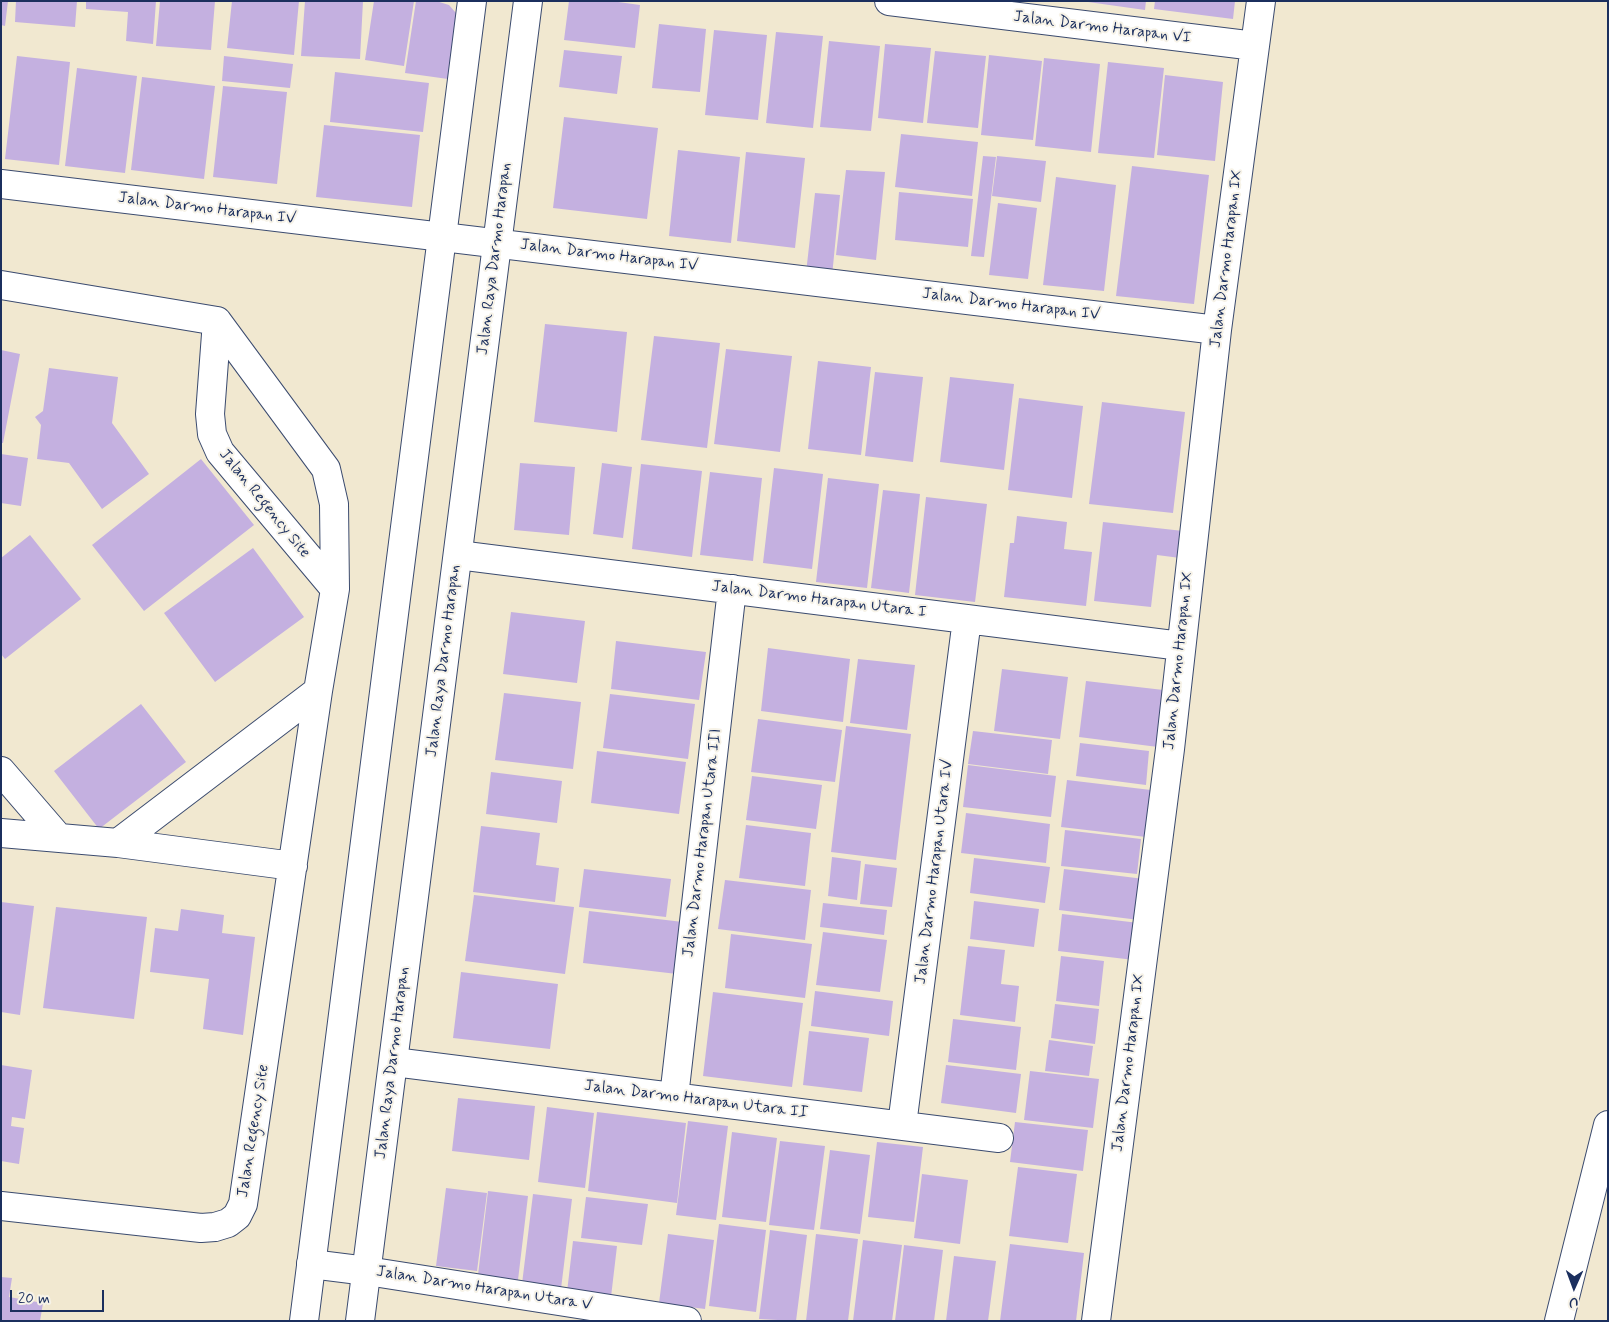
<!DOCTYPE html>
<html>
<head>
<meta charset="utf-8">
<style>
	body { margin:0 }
	#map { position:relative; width:1609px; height:1322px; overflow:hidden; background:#f1e8d0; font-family:Mynerve,sans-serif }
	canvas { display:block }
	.frame { position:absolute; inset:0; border:2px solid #1b2f5e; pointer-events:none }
	.north { position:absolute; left:1549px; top:1262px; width:50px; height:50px; -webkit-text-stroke:4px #f7f3e8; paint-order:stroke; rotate:182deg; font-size:14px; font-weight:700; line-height:20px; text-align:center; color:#1b2f5e }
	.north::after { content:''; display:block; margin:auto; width:18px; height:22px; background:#1b2f5e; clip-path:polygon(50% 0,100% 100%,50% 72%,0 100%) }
	.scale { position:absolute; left:10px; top:1290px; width:94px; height:22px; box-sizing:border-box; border:2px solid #1b2f5e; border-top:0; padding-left:6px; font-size:15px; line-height:18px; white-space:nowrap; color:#1b2f5e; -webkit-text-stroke:4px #f7f3e8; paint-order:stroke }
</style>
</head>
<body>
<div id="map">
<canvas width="1609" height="1322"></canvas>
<div class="frame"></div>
<div class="north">U</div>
<div class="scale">20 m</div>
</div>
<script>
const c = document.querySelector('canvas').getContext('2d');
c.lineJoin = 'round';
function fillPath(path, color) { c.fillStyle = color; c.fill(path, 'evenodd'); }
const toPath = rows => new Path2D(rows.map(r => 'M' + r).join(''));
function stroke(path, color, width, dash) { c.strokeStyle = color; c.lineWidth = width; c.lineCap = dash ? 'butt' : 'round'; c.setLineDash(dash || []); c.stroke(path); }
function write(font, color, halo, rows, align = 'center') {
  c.font = font + ' Mynerve,sans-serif'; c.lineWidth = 4; c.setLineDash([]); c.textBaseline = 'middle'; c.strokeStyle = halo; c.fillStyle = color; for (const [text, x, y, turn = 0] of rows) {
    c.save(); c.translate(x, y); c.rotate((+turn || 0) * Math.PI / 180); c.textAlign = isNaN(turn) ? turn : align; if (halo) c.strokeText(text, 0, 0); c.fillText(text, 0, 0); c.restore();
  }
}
fillPath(toPath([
	[1,1,8,1,5,26,1,25],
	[16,1,77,1,75,27,15,22],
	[86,1,156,1,153,44,126,41,128,12,86,9],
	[160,1,215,1,211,50,156,46],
	[232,1,299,1,294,55,227,48],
	[305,1,363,1,360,59,301,56],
	[374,1,414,1,404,66,365,60],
	[416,1,436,1,449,5,456,13,448,79,405,73],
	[569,1,611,1,640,5,635,48,564,40],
	[1081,1,1146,1,1145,10],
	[1155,1,1235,1,1233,19,1154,9],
	[659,24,706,29,700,92,652,88],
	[714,30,767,35,758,120,705,115],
	[776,32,823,36,813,128,766,123],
	[829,41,880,46,871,131,820,127],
	[885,44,931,48,923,123,878,118],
	[564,50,622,56,617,94,559,87],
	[935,51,986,56,978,128,927,123],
	[989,55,1042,61,1033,140,981,135],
	[17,56,70,62,59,165,5,159],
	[224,56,293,64,290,88,222,81],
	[1044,58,1100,64,1091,152,1035,146],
	[1108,62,1164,68,1154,158,1098,153],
	[77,68,137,76,125,173,65,166],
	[335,72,429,83,423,132,330,122],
	[1165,75,1223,82,1215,161,1157,155],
	[142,77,215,86,204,179,131,170],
	[223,86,287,92,277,184,213,177],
	[564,117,658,128,647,219,553,208],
	[324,125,420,135,412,207,316,197],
	[901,134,978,142,972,196,895,187],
	[678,150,740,157,731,243,669,236],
	[746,152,805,158,795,248,737,241],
	[983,156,996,157,984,257,971,256],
	[997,156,1046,161,1041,202,992,196],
	[1132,166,1209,175,1194,304,1116,296],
	[846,170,885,172,876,260,836,255],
	[1056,177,1116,185,1104,291,1043,285],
	[899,192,973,199,968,247,895,240],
	[815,193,840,195,832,276,806,273],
	[998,203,1037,208,1028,279,989,275],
	[545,324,627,332,617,432,534,422],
	[654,336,720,343,707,448,641,440],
	[726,349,792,356,780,452,714,444],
	[1,350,20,354,3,443,1,443],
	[818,361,871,367,861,455,808,449],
	[49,368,118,377,112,423,149,474,102,509,69,463,37,459,41,425,35,417,43,411],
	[875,372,923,377,913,462,865,456],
	[950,377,1014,384,1004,470,940,462],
	[1019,398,1083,406,1072,498,1008,490],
	[1102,402,1185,412,1173,513,1089,504],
	[1,454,28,458,21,506,1,503],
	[201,459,254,525,144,611,92,545],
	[520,463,575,467,569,535,514,530],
	[602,463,632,467,623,538,593,534],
	[641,464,702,471,692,557,632,549],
	[774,468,823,474,812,569,763,563],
	[710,472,762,478,753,561,700,555],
	[828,478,879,484,867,588,816,582],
	[883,490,920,494,909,593,871,588],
	[926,497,987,504,975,602,915,595],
	[1017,516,1067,522,1064,549,1092,552,1086,606,1004,597,1010,543,1014,543],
	[1103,522,1192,532,1188,559,1157,555,1151,607,1094,601],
	[30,535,81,599,5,659,1,654,1,558],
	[253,548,304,617,215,682,164,613],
	[511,612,585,621,577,683,503,674],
	[616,641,706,652,699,700,611,689],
	[768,648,850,659,843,722,761,711],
	[858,659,915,665,907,730,850,723],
	[1002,669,1068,677,1060,739,994,731],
	[1086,681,1172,691,1166,748,1079,737],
	[504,693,581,702,573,769,495,760],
	[610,694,695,704,688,759,603,748],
	[141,704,186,762,99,829,54,771],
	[758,719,842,730,835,782,751,772],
	[846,726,911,734,896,860,831,852],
	[973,731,1052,740,1048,774,968,764],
	[1080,743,1149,751,1146,785,1076,776],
	[597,751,686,762,679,814,591,803],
	[968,765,1056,776,1051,817,963,807],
	[491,772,562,781,557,823,486,814],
	[752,776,822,785,816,829,746,820],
	[1067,780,1151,790,1146,837,1061,827],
	[966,813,1050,824,1046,863,961,853],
	[746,825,811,833,805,886,739,878],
	[481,826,540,833,536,865,559,868,555,902,473,892],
	[1065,830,1141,839,1137,874,1061,866],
	[832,857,861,861,857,900,828,896],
	[974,858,1050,867,1045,903,970,893],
	[865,864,897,868,892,907,860,904],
	[584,869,671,879,666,917,579,907],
	[1064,869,1144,879,1139,920,1059,910],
	[725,880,811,890,805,940,718,929],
	[474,895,574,907,565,974,465,961],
	[974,901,1039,909,1034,947,970,939],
	[1,902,34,906,20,1015,1,1012],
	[823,903,887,910,884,935,820,927],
	[56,907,147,917,134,1019,43,1008],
	[181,909,224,915,222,933,255,937,243,1035,203,1029,209,979,150,972,155,928,178,931],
	[589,911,683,922,677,974,583,963],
	[1062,914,1139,923,1134,960,1058,951],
	[823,932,887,940,880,992,816,985],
	[731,934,812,944,805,998,725,988],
	[968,946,1005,950,1001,984,1019,986,1015,1022,960,1015],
	[1061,956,1104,961,1099,1006,1056,1001],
	[461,972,558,984,550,1049,453,1038],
	[815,991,893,1001,889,1036,811,1026],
	[713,992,803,1003,792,1087,703,1076],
	[1055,1004,1099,1009,1095,1044,1051,1038],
	[953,1019,1021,1027,1016,1070,948,1062],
	[809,1031,869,1038,862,1092,803,1085],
	[1049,1040,1093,1046,1089,1076,1045,1071],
	[1,1065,32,1070,25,1119,12,1117,11,1126,24,1128,19,1164,1,1161],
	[946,1065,1021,1074,1016,1113,941,1103],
	[1030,1071,1099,1079,1093,1128,1024,1120],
	[458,1098,535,1106,529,1160,452,1151],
	[547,1107,594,1113,585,1188,538,1182],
	[597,1112,686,1123,677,1203,588,1191],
	[688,1121,728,1126,716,1220,676,1215],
	[1015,1122,1088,1130,1083,1171,1010,1162],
	[732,1132,777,1138,766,1222,722,1217],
	[780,1141,825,1146,814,1230,769,1225],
	[877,1142,923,1147,914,1222,868,1217],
	[830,1150,870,1155,860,1234,820,1229],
	[1018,1167,1077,1174,1068,1243,1009,1236],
	[922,1174,968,1180,960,1244,914,1238],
	[446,1188,487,1193,477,1271,436,1266],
	[488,1191,528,1196,518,1280,478,1275],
	[533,1194,572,1199,560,1297,521,1292],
	[586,1197,648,1204,642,1245,581,1238],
	[719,1224,766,1230,756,1312,709,1306],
	[770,1230,807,1235,796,1321,759,1319],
	[668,1234,714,1240,705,1309,659,1303],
	[816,1234,858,1239,848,1321,806,1321],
	[863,1240,902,1245,892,1321,853,1321],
	[573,1241,617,1246,611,1297,567,1292],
	[1010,1244,1084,1253,1076,1321,1000,1321],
	[904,1245,943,1250,934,1321,895,1321],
	[954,1256,996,1261,988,1321,946,1321],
	[1,1277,12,1278,9,1297,43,1303,40,1321,1,1321]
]), '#c4b0e0');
const minor = toPath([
	[889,1,1255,46],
	[1,184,1217,330],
	[1,285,217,321,326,469,334,504,335,589,318,691,243,1204,237,1216,228,1223,215,1227,201,1228,1,1206],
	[217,321,210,414,212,434,220,452,335,589],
	[458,555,1181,646],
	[1,771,58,837],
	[1,833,118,843,293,866],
	[118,843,318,691],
	[394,1062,999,1138],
	[674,1097,732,589],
	[902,1125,967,619],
	[311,1264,367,1271,687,1321],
	[1096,1321,1170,749,1217,330,1261,1],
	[1559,1321,1608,1125]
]);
const tertiary = toPath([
	[304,1321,472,1],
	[360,1321,528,1]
]);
stroke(minor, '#3b4b6f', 30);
stroke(tertiary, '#3b4b6f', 30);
stroke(minor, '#fff', 28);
stroke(tertiary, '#fff', 28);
write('16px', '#1b2f5e', '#f7f3e8', [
	["Jalan Darmo Harapan VI",1102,28,7],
	["Jalan Darmo Harapan IV",207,209,7],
	["Jalan Darmo Harapan IV",609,256,7],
	["Jalan Raya Darmo Harapan",495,259,-83],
	["Jalan Darmo Harapan IX",1227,259,-83],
	["Jalan Darmo Harapan IV",1011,305,7],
	["Jalan Regency Site",264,504,51],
	["Jalan Darmo Harapan Utara I",819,600,7],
	["Jalan Raya Darmo Harapan",444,661,-83],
	["Jalan Darmo Harapan IX",1179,661,-84],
	["Jalan Darmo Harapan Utara III",703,843,-83],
	["Jalan Darmo Harapan Utara IV",935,872,-83],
	["Jalan Raya Darmo Harapan",393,1063,-83],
	["Jalan Darmo Harapan IX",1129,1063,-83],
	["Jalan Darmo Harapan Utara II",696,1100,7],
	["Jalan Regency Site",254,1131,-81],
	["Jalan Darmo Harapan Utara V",484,1289,9]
]);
</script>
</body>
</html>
